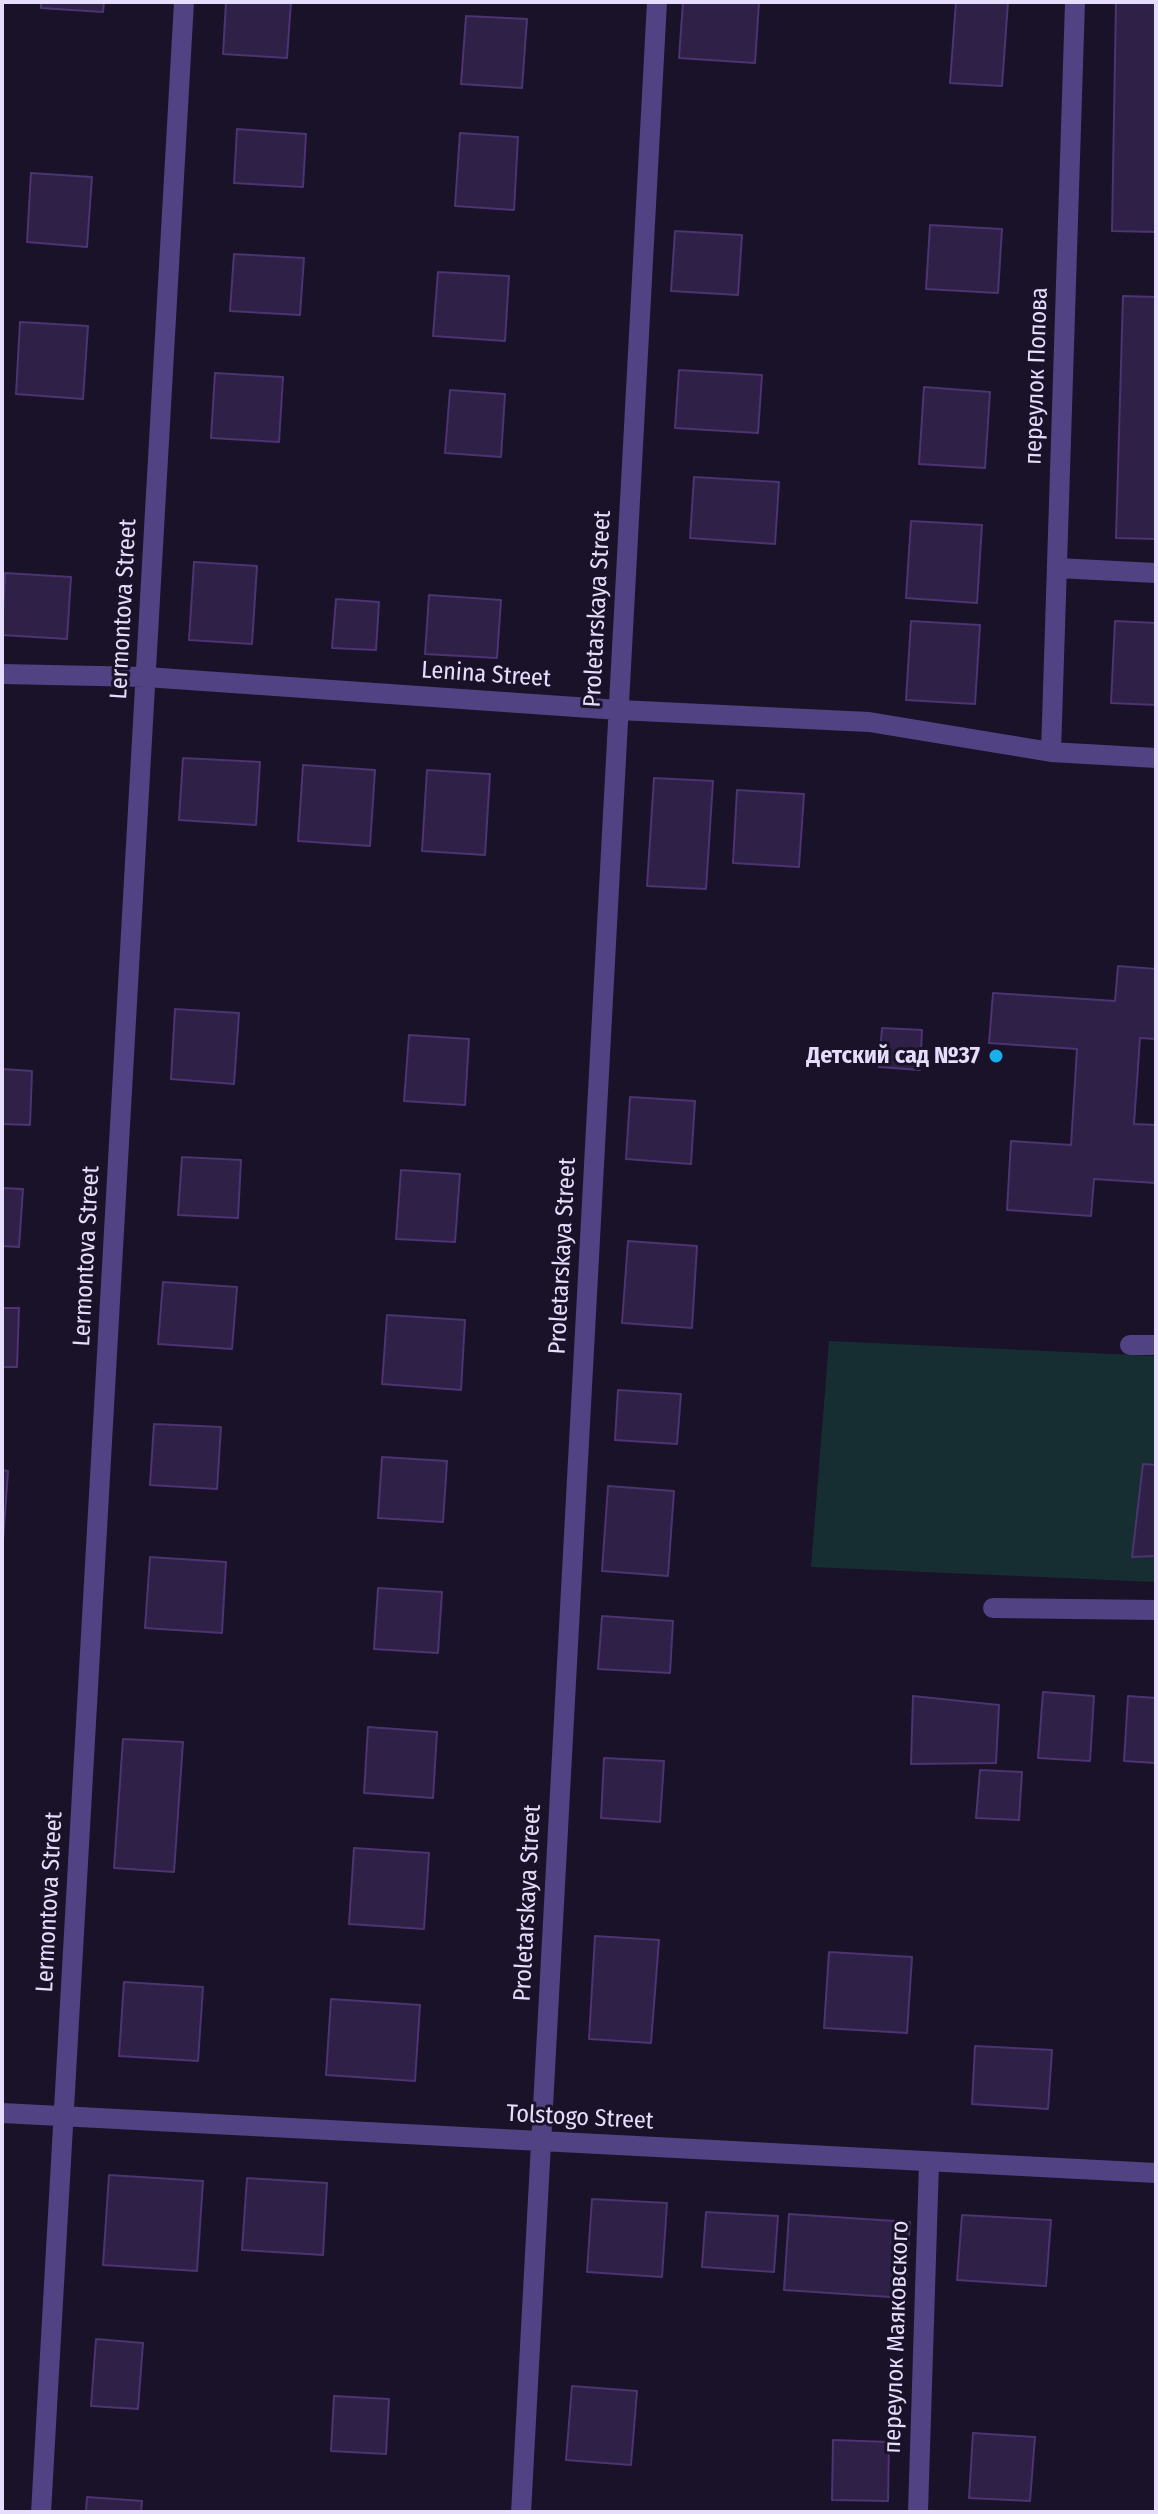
<!DOCTYPE html>
<html>
<head>
<meta charset="utf-8">
<style>
	body { margin:0 }
	#map { position:relative; width:1158px; height:2514px; overflow:hidden; background:#1a1228; font-family:"Fira Sans Condensed",sans-serif }
	canvas { display:block }
	.frame { position:absolute; inset:0; border:4px solid #e6dcfc; pointer-events:none }
</style>
</head>
<body>
<div id="map">
<canvas width="1158" height="2514"></canvas>
<div class="frame"></div>
</div>
<script>
const c = document.querySelector('canvas').getContext('2d');
c.lineJoin = 'round';
function fillPath(path, color) { c.fillStyle = color; c.fill(path, 'evenodd'); }
const toPath = rows => new Path2D(rows.map(r => 'M' + r).join(''));
function stroke(path, color, width, dash) { c.strokeStyle = color; c.lineWidth = width; c.lineCap = dash ? 'butt' : 'round'; c.setLineDash(dash || []); c.stroke(path); }
function write(font, color, halo, rows, align = 'center') {
  c.font = font + ' "Fira Sans Condensed",sans-serif'; c.lineWidth = 6; c.setLineDash([]); c.textBaseline = 'middle'; c.strokeStyle = halo; c.fillStyle = color; for (const [text, x, y, turn = 0] of rows) {
    c.save(); c.translate(x, y); c.rotate((+turn || 0) * Math.PI / 180); c.textAlign = isNaN(turn) ? turn : align; if (halo) c.strokeText(text, 0, 0); c.fillText(text, 0, 0); c.restore();
  }
}
fillPath(toPath([
	[829,1341,1156,1356,1156,1582,811,1567]
]), '#162e32');
const building = toPath([
	[41,2,104,2,103,12,41,8,41,2],
	[226,2,291,2,287,58,223,54,226,2],
	[683,2,759,2,755,63,679,58,683,2],
	[956,2,1008,2,1002,86,950,83,956,2],
	[1116,2,1156,2,1156,232,1112,231,1116,2],
	[466,16,527,19,522,88,461,84,466,16],
	[237,129,306,134,303,187,234,183,237,129],
	[460,133,518,137,514,210,455,206,460,133],
	[31,173,92,177,87,247,27,242,31,173],
	[930,225,1002,229,998,293,926,289,930,225],
	[675,231,742,235,738,295,671,291,675,231],
	[234,254,304,258,300,315,230,311,234,254],
	[438,272,509,276,505,341,433,336,438,272],
	[1123,296,1156,297,1156,539,1116,538,1123,296],
	[20,322,88,326,83,399,16,394,20,322],
	[679,370,762,375,758,433,675,428,679,370],
	[215,373,283,377,279,442,211,438,215,373],
	[924,387,990,392,985,468,919,464,924,387],
	[450,390,505,394,501,457,445,453,450,390],
	[694,477,779,482,775,544,690,538,694,477],
	[911,521,982,525,977,603,906,598,911,521],
	[194,562,257,566,252,644,189,640,194,562],
	[5,573,71,577,67,639,2,635,5,573],
	[429,595,501,600,497,658,425,654,429,595],
	[336,599,379,602,376,650,332,648,336,599],
	[911,621,980,625,975,704,906,700,911,621],
	[1115,621,1156,623,1156,705,1111,703,1115,621],
	[183,758,260,762,256,825,179,820,183,758],
	[303,765,375,770,370,846,298,841,303,765],
	[427,770,490,774,485,855,422,851,427,770],
	[654,778,713,781,706,889,647,886,654,778],
	[737,790,804,794,799,867,733,863,737,790],
	[1118,966,1156,969,1156,1039,1140,1038,1134,1124,1156,1125,1156,1183,1094,1179,1091,1216,1007,1210,1011,1141,1071,1145,1077,1049,989,1043,993,993,1115,1001,1118,966],
	[175,1009,239,1013,234,1084,171,1079,175,1009],
	[882,1028,922,1030,920,1070,879,1067,882,1028],
	[409,1035,469,1039,465,1105,404,1101,409,1035],
	[2,1069,32,1071,30,1125,2,1124,2,1069],
	[630,1097,695,1101,691,1164,626,1159,630,1097],
	[182,1157,241,1160,238,1218,178,1215,182,1157],
	[401,1170,460,1174,455,1242,396,1239,401,1170],
	[2,1188,23,1189,19,1247,2,1246,2,1188],
	[628,1241,697,1246,692,1328,622,1323,628,1241],
	[163,1282,237,1287,232,1349,158,1344,163,1282],
	[2,1308,19,1308,17,1367,2,1367,2,1308],
	[387,1315,465,1320,461,1390,382,1384,387,1315],
	[618,1390,681,1394,677,1444,615,1440,618,1390],
	[154,1424,221,1427,217,1489,150,1485,154,1424],
	[382,1457,447,1461,443,1522,378,1518,382,1457],
	[1143,1464,1156,1465,1156,1556,1132,1557,1143,1464],
	[2,1470,8,1471,2,1555,2,1470],
	[608,1486,674,1491,668,1576,602,1571,608,1486],
	[150,1557,226,1562,222,1633,145,1628,150,1557],
	[378,1588,442,1592,438,1653,374,1649,378,1588],
	[602,1616,673,1621,670,1673,598,1669,602,1616],
	[1043,1692,1094,1696,1090,1761,1038,1758,1043,1692],
	[913,1696,999,1705,996,1763,911,1764,913,1696],
	[1128,1696,1156,1698,1156,1763,1124,1761,1128,1696],
	[368,1727,437,1732,433,1798,364,1793,368,1727],
	[123,1739,183,1742,174,1872,114,1868,123,1739],
	[604,1758,664,1761,660,1822,601,1818,604,1758],
	[980,1770,1022,1772,1019,1820,976,1818,980,1770],
	[354,1848,429,1853,424,1929,349,1924,354,1848],
	[595,1936,659,1940,651,2043,589,2039,595,1936],
	[829,1952,912,1957,907,2033,824,2028,829,1952],
	[124,1982,203,1987,198,2061,119,2056,124,1982],
	[331,1999,420,2005,415,2081,326,2075,331,1999],
	[975,2046,1052,2050,1048,2109,972,2104,975,2046],
	[109,2175,203,2181,197,2271,103,2265,109,2175],
	[247,2178,327,2183,323,2255,242,2250,247,2178],
	[592,2199,667,2203,662,2277,587,2272,592,2199],
	[706,2212,778,2216,774,2272,702,2267,706,2212],
	[789,2214,910,2222,905,2298,784,2290,789,2214],
	[962,2215,1051,2220,1046,2286,957,2280,962,2215],
	[96,2339,143,2343,138,2409,91,2406,96,2339],
	[572,2386,637,2391,631,2465,566,2460,572,2386],
	[334,2396,389,2399,386,2454,331,2451,334,2396],
	[973,2433,1035,2437,1030,2501,969,2498,973,2433],
	[833,2440,889,2442,888,2501,832,2500,833,2440],
	[87,2497,142,2501,141,2512,86,2512,87,2497]
]);
fillPath(building, '#2f2047');
stroke(building, '#4b3471', 2);
stroke(toPath([
	[1057,568,1156,573],
	[1130,1345,1156,1345],
	[993,1608,1156,1610]
]), '#504283', 20);
stroke(toPath([
	[2,674,146,677,619,710,869,722,1051,752,1156,758],
	[1051,752,1075,2],
	[2,2113,1156,2173],
	[41,2512,184,2],
	[521,2512,657,2],
	[918,2512,929,2163]
]), '#504283', 20);
for (const [x, y, r, color] of [
	[996,1056,8,"#18b1ec"]
]) { const dot = new Path2D(); dot.arc(x, y, r, 0, 2 * Math.PI); c.fillStyle = color; c.fill(dot); stroke(dot, '#1a1228', 3); }
write('24px', '#e6dcfc', '#1a1228', [
	["переулок Попова",1037,376,-88],
	["Lermontova Street",124,609,-87],
	["Proletarskaya Street",598,609,-87],
	["Lenina Street",486,675,4],
	["Lermontova Street",87,1256,-87],
	["Proletarskaya Street",563,1256,-87],
	["Lermontova Street",50,1902,-87],
	["Proletarskaya Street",528,1903,-87],
	["Tolstogo Street",580,2118,3],
	["переулок Маяковского",897,2337,-88]
]);
write('bold 24px', '#e6dcfc', '#1a1228', [
	["Детский сад №37",980,1056]
], 'right');
</script>
</body>
</html>
